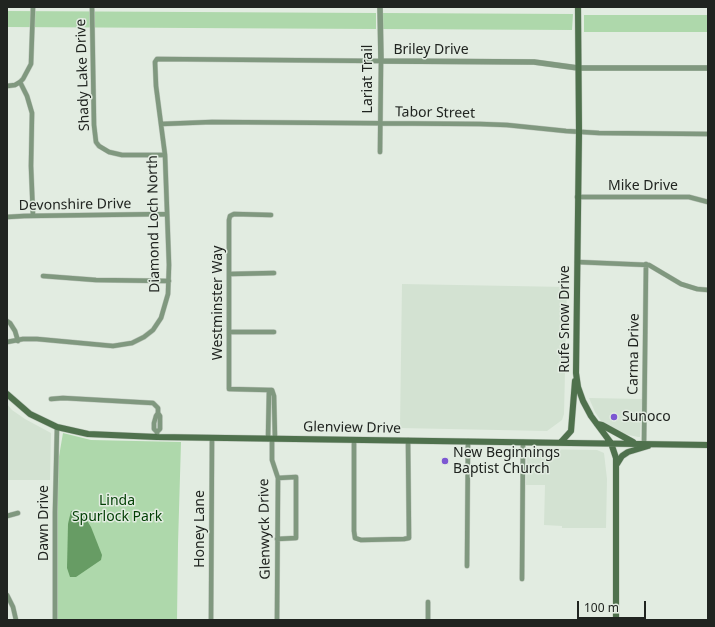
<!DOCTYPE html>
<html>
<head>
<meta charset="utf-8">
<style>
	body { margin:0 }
	#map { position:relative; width:715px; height:627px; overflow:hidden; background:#e2ece1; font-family:"Noto Sans",sans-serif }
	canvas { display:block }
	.frame { position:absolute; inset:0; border:8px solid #202420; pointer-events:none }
	.scale { position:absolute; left:577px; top:601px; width:69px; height:18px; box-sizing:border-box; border:2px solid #202420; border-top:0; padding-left:5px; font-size:12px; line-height:14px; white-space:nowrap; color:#202420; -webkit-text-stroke:3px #e2ece1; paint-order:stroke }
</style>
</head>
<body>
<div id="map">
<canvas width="715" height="627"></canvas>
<div class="frame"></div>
<div class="scale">100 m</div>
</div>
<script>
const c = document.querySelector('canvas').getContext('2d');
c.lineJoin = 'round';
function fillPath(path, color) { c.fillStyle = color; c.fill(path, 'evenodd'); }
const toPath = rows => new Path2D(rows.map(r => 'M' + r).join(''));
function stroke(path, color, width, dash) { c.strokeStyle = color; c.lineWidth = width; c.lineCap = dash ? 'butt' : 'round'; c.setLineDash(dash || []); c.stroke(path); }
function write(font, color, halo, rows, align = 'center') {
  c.font = font + ' "Noto Sans",sans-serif'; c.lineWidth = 3; c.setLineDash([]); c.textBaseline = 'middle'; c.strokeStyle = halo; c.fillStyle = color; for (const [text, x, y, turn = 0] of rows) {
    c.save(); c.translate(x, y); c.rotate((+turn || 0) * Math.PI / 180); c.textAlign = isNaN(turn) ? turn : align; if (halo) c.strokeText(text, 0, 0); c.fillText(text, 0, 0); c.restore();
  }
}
fillPath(toPath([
	[402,284,567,287,564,414,562,420,547,431,400,428],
	[589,398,642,399,640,437,638,437,624,434,607,426,601,421,595,412],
	[7,404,12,410,25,419,51,433,50,480,7,480],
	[527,449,597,450,604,453,607,479,606,528,562,528,562,526,544,525,545,485,526,485]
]), '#d3e2d2');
fillPath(toPath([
	[7,11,376,13,376,29,7,27],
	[383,13,573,14,572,30,383,29],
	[584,15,708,15,708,32,584,32],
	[63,433,91,440,181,442,178,544,177,620,57,620,56,474]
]), '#aed8ab');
fillPath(toPath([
	[76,510,83,514,91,527,102,555,101,560,76,577,70,577,67,568,68,524,71,511]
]), '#679c64');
const minor = toPath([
	[92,7,94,125,96,142,99,146,109,152,122,155,165,155],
	[20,82,27,96,32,113,31,166,33,216],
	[7,86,15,85,20,82,23,79,31,64,33,7],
	[161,124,212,122,480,124,507,125,566,131,599,133,708,134],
	[577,197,689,197,708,202],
	[7,217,24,216,167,214],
	[577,262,649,265,681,284,697,289,708,290],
	[230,274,274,273],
	[43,276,96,280,169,281],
	[7,321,10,323,15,331,18,341],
	[230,332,274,332],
	[7,342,23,339,37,339,113,346,132,343,144,337,153,330,161,318,168,294,169,265,165,155,156,86,155,62,157,59,381,61,380,152],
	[269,390,229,389,229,220,230,216,234,214,271,215],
	[269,390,272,390,274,396,275,439],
	[51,399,63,398,153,403,158,408,158,413,160,416,160,429,157,432],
	[157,434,157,432,154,429,154,423,156,416,158,413],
	[268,439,269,390],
	[272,439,272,460,278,478,277,620],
	[354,440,354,531,355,538,361,540,404,539,409,538,408,440],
	[644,444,646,264],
	[7,516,18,513],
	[277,539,296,538,296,477,278,478],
	[467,566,468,441],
	[522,579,523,442],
	[7,595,13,607,16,620],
	[55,620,55,512,57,427],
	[211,620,212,438],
	[428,620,428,602]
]);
const tertiary = toPath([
	[380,7,381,61,534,62,578,68,708,68]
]);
const secondary = toPath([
	[578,7,579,132,576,373,578,387,583,401,591,416,611,443,616,458,616,620],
	[7,394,30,414,57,427,88,434,157,437,708,445],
	[597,424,602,425,633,442],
	[561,442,571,431,575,381],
	[617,464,622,456,628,452,648,446]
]);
stroke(minor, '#bfc8be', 5.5);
stroke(tertiary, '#bfc8be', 6);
stroke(secondary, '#bfc8be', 7);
stroke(minor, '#80987f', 4.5);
stroke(tertiary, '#80987f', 5.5);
stroke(secondary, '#4f714d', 6);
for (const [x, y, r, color] of [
	[614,417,4,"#7c58d2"],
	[445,461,4,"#7c58d2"]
]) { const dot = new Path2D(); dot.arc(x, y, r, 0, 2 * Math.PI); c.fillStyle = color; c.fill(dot); stroke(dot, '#e2ece1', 1.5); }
write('14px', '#202420', '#e2ece1', [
	["Briley Drive",431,50],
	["Shady Lake Drive",83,75,-92],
	["Lariat Trail",368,79,-90],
	["Tabor Street",435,113,1],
	["Mike Drive",643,186],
	["Devonshire Drive",75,205,-1],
	["Diamond Loch North",154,224,-91],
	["Westminster Way",218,303,-90],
	["Rufe Snow Drive",565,319,-90],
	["Carma Drive",634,354,-89],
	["Glenview Drive",352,428,1],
	["Dawn Drive",44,523,-90],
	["Honey Lane",200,529,-90],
	["Glenwyck Drive",265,529,-91]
]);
write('14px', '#202420', '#e2ece1', [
	["Sunoco",622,417],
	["New Beginnings",453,453],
	["Baptist Church",453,469]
], 'left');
write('14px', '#003e03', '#e2ece1', [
	["Linda",117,501],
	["Spurlock Park",117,517]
]);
</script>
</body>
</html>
